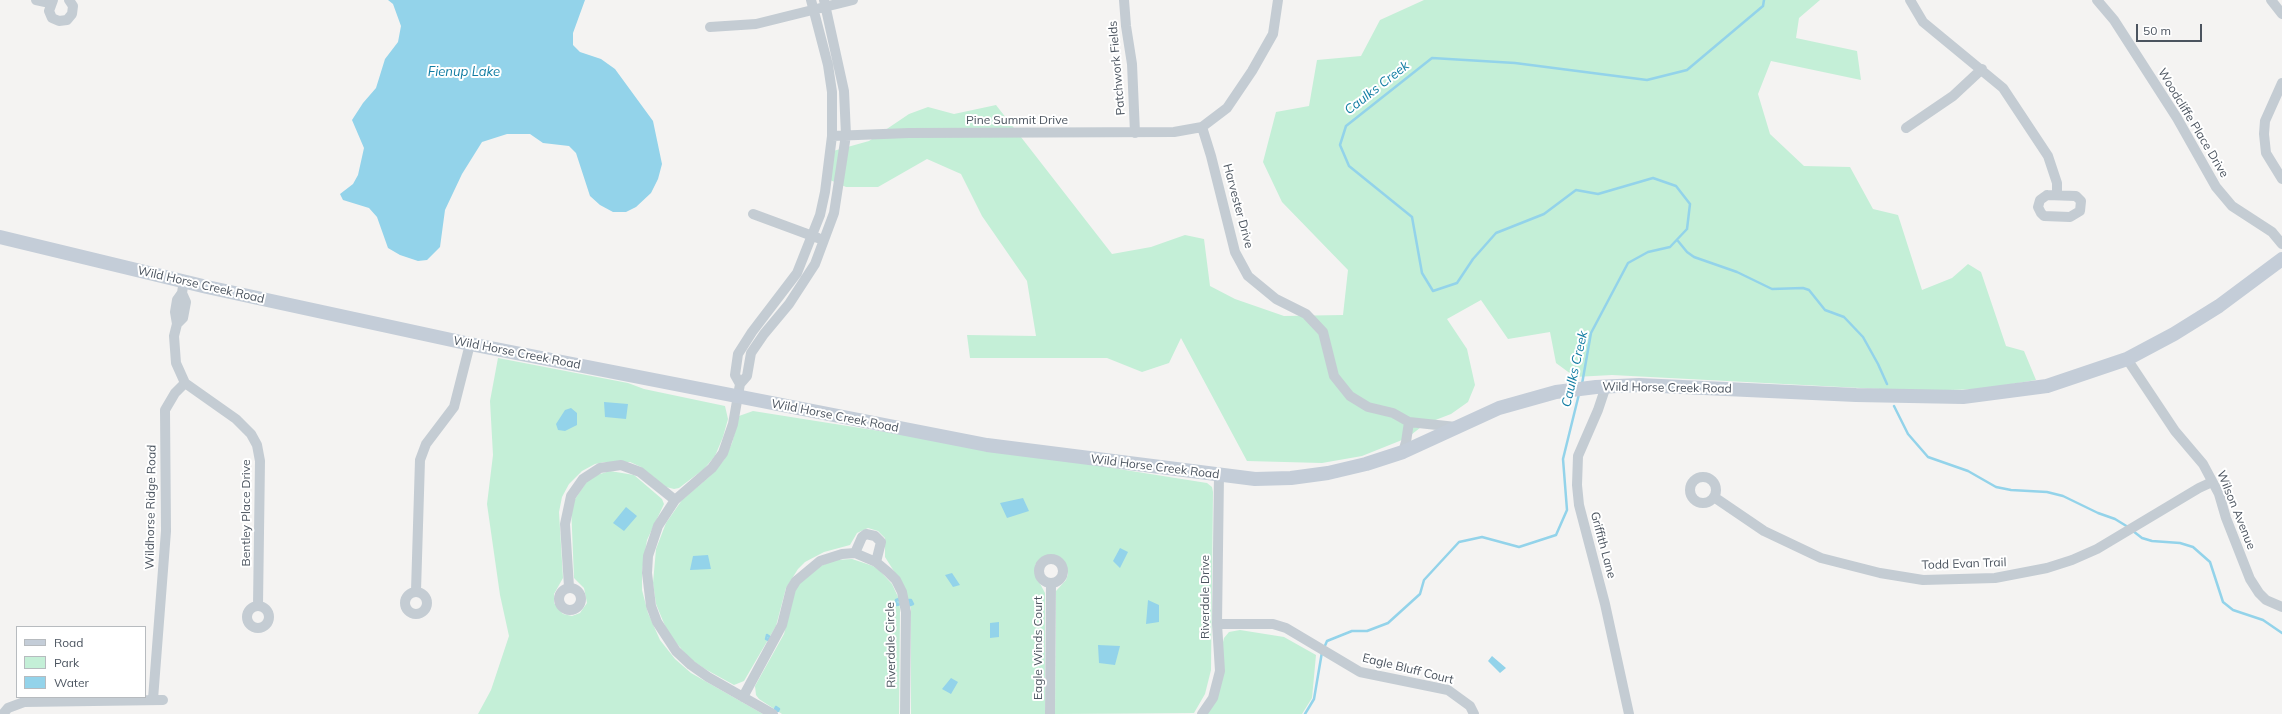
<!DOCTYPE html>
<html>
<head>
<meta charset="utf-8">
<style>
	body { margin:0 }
	#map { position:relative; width:2282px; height:714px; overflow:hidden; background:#f4f3f2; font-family:Mulish,sans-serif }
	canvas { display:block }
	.legend { position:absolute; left:16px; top:626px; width:130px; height:72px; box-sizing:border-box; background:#fff; border:1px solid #b7bbbf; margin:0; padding:5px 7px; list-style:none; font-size:12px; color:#4b545f }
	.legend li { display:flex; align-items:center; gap:8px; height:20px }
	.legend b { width:20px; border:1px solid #b7bbbf }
	.scale { position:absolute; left:2136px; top:24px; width:66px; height:18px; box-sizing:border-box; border:2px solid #4b545f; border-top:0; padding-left:5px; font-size:12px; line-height:14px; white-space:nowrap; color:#4b545f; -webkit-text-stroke:3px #fff; paint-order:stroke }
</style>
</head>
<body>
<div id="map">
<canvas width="2282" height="714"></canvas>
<ul class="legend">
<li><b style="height:5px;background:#c4cdd8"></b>Road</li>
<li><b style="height:11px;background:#c4efd7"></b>Park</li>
<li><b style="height:11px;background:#93d3ea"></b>Water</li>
</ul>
<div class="scale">50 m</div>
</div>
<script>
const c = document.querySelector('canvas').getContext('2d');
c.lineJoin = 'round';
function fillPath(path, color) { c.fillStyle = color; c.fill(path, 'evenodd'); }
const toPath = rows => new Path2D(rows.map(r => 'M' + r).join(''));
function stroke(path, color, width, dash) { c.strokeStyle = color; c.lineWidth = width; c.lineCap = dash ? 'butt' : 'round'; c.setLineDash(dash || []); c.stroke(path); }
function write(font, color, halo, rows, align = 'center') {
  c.font = font + ' Mulish,sans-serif'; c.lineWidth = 4; c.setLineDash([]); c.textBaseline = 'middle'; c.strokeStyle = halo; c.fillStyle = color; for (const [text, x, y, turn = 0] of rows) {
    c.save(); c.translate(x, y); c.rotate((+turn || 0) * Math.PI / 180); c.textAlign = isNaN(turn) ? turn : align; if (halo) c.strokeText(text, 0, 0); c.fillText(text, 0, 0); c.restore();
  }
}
fillPath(toPath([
	[1424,0,1820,0,1799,18,1796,38,1857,51,1861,80,1771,61,1758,94,1770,134,1804,166,1850,167,1873,209,1898,215,1922,290,1952,278,1968,264,1981,272,2006,346,2024,351,2036,380,1982,389,1918,391,1612,375,1575,377,1556,363,1550,332,1508,339,1481,300,1447,319,1467,349,1475,385,1468,402,1451,414,1425,424,1407,438,1362,456,1322,463,1247,461,1181,338,1169,363,1142,372,1107,358,970,358,967,335,1036,336,1027,281,982,216,961,174,927,159,878,187,846,187,830,180,826,153,869,141,909,114,928,107,954,114,996,105,1112,254,1151,247,1185,235,1204,239,1210,286,1235,299,1284,316,1343,315,1348,270,1282,202,1263,162,1276,112,1309,106,1317,60,1361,56,1380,20],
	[498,358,628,383,644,389,725,406,728,419,723,437,715,456,704,469,679,488,674,489,666,487,641,467,630,462,605,462,595,464,582,471,569,484,562,497,559,512,563,578,554,594,554,603,563,614,572,616,580,613,587,603,584,588,574,578,571,505,590,477,610,471,634,475,662,499,664,504,647,540,642,571,642,590,648,613,660,640,675,659,691,673,763,714,478,714,491,690,509,636,500,595,487,504,493,455,490,401],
	[753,411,1207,483,1212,487,1213,492,1211,670,1205,694,1194,713,1055,714,1056,591,1066,580,1068,574,1065,563,1060,558,1052,555,1041,558,1035,565,1035,574,1045,593,1045,714,911,714,911,609,904,587,885,557,885,538,878,531,868,528,857,533,850,545,824,552,805,562,798,569,786,588,776,626,744,681,734,685,705,669,689,658,668,633,656,604,653,583,656,549,666,523,682,500,709,477,724,460,732,443,739,416],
	[852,559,873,566,880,571,892,584,898,597,900,609,899,714,782,714,759,699,756,695,755,686,784,634,795,590,805,576,815,568,836,560],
	[1240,630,1284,637,1316,655,1312,698,1302,714,1206,714,1224,638,1229,632]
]), '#c4efd7');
fillPath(toPath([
	[388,0,585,0,573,33,573,45,580,52,601,59,615,69,653,121,662,164,658,179,651,193,636,207,626,212,613,212,600,205,590,196,576,153,569,146,543,143,530,134,507,134,482,142,462,174,445,210,440,247,427,260,418,261,400,255,388,248,377,217,369,208,343,200,340,194,353,184,358,175,364,148,352,120,363,103,376,88,385,59,398,42,401,26,393,4],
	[604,402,628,404,626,419,605,417],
	[571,408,577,413,577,425,565,431,558,430,556,424,565,410],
	[1023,498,1029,511,1007,518,1000,503],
	[626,507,637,516,624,531,613,523],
	[1120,548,1128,552,1120,568,1113,561],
	[708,555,711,569,690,570,693,556],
	[952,573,960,585,953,587,945,575],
	[1148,600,1159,605,1159,622,1146,624],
	[999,622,999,637,990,638,990,623],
	[1098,645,1120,646,1115,665,1099,663],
	[1492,656,1506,668,1500,673,1488,661],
	[951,678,958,682,951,694,942,689]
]), '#93d3ea');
stroke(toPath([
	[1678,241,1687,252,1694,257,1737,272,1772,289,1803,288,1809,290,1825,310,1844,317,1863,337,1878,364,1887,384],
	[1582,384,1591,333,1628,263,1648,252,1670,247,1687,229,1690,204,1676,186,1653,178,1598,194,1576,190,1544,214,1496,233,1473,259,1457,283,1433,291,1422,273,1412,217,1349,166,1340,145,1346,126,1432,58,1515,63,1647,80,1687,70,1763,6,1764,0],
	[1894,406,1908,434,1928,457,1968,471,1996,487,2011,490,2047,492,2063,496,2098,513,2115,519,2128,527],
	[2133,531,2142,538,2152,541,2180,543,2193,547,2210,562,2223,602,2233,610,2263,620,2282,633],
	[899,599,900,604,897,605,896,600,899,599],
	[909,600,911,600,913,604,910,605,909,600],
	[767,635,770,637,768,640,766,639,767,635],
	[1324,648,1327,641,1352,631,1367,631,1388,623,1420,594,1424,580,1459,542,1482,537,1519,547,1556,535,1567,510,1563,459,1579,394],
	[776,707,779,709,778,711,775,709,776,707],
	[1305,714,1314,699,1322,652]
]), '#93d3ea', 2.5);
stroke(toPath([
	[36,0,50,3],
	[53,0,49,11,52,18,59,21,67,20,72,14,73,6,69,0],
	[1124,0,1126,26,1132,64,1135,133],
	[1910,0,1923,22,2003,88,2048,156,2057,183,2057,195],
	[2097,0,2114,20,2177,118,2216,187,2232,206,2272,232,2282,244],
	[2271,0,2282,14],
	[710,27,756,24,853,0],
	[2282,83,2265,121,2264,134,2266,153,2282,179],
	[1202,127,1211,156,1235,252,1248,276,1276,299,1306,314,1323,332,1334,376,1350,396,1368,407,1393,413,1409,422,1456,427],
	[1906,128,1953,96,1982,69],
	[832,136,909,133,1174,132,1202,127,1227,108,1252,71,1273,34,1278,0],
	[2047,195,2076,196,2081,201,2080,211,2070,217,2044,216,2041,213,2038,207,2040,200,2047,195],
	[753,214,818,238],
	[177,324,183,318,186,302,182,293],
	[2127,359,2175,431,2203,464,2219,494,2226,518,2250,579,2259,593,2266,600,2282,607],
	[185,383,236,419,251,434,257,445,260,461,258,605],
	[740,384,735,375,738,354,752,332,797,273,820,215,825,192,832,136,832,92,828,65,811,0],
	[1606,386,1598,410,1578,456,1577,485,1579,505,1605,604,1629,714],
	[1403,452,1406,442,1409,422],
	'1690 490a13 13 0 1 1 26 0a13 13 0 1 1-26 0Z',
	[1714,497,1764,531,1821,558,1880,573,1923,580,1995,578,2047,568,2072,560,2097,549,2199,488,2212,482],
	[855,553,862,537,866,534,875,536,881,542,876,562],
	'1039 571a12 12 0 1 1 24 0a12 12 0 1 1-24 0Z',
	[569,587,565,524,571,496,583,479,600,468,621,465,640,472,675,500],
	'559 599a11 11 0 1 1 22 0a11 11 0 1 1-22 0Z',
	[416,591,420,460,426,444,454,407,470,344],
	'405 603a11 11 0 1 1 22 0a11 11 0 1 1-22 0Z',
	'247 617a11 11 0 1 1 22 0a11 11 0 1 1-22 0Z',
	[1217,624,1273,624,1286,628,1360,672,1448,690,1470,706,1474,714],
	[743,697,782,625,791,589,796,581,820,561,842,554,855,553,876,562,888,572,896,580,902,592,906,612,905,714],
	[153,699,166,531,165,410,175,393,185,383,176,363,174,336,177,324,175,312,177,300,182,293,184,280],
	[3,714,8,708,24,702,163,700],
	[773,714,708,677,691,665,676,651,657,622,651,606,647,573,648,556,658,526,675,500,712,468,723,453,733,424,740,384,747,376,751,353,764,334,789,304,815,264,834,213,846,135,844,91,824,0],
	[1050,714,1051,583],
	[1202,714,1213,698,1220,671,1217,624,1219,475]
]), '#c4ccd3', 10);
stroke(toPath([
	[0,237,207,287,470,344,987,445,1255,479,1291,478,1328,473,1366,464,1403,452,1499,408,1556,392,1596,387,1639,385,1856,395,1963,397,2047,386,2127,359,2174,334,2219,306,2282,259]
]), '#c4cdd8', 14);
write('12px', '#4b545f', '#fff', [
	["Patchwork Fields",1117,68,-95],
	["Pine Summit Drive",1017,120],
	["Woodcliffe Place Drive",2193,123,59],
	["Harvester Drive",1238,206,75],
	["Wild Horse Creek Road",201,285,13],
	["Wild Horse Creek Road",517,353,11],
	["Wild Horse Creek Road",1667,388,1],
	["Wild Horse Creek Road",835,416,11],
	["Wild Horse Creek Road",1155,467,7],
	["Wildhorse Ridge Road",151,507,-89],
	["Wilson Avenue",2236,510,68],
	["Bentley Place Drive",246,513,-90],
	["Griffith Lane",1603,545,75],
	["Todd Evan Trail",1964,564,-2],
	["Riverdale Drive",1205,597,-90],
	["Riverdale Circle",891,645,-91],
	["Eagle Winds Court",1038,648,-90],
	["Eagle Bluff Court",1408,669,14]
]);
write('italic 13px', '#127da3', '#fff', [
	["Fienup Lake",464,72],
	["Caulks Creek",1377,88,-38],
	["Caulks Creek",1575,369,-77]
]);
</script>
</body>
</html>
